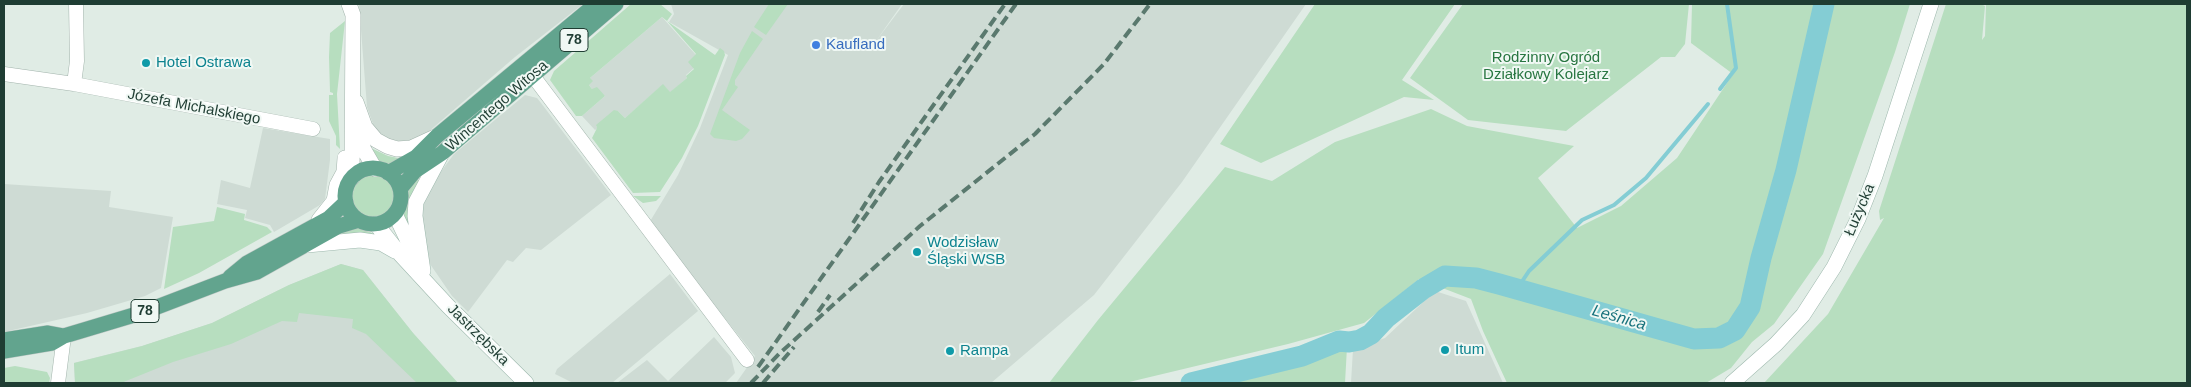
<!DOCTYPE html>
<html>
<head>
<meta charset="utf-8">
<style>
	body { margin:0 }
	#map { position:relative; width:2191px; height:387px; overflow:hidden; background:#e0ece5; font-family:Arial,sans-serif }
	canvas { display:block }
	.frame { position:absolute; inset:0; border:5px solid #1f3d33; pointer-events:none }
</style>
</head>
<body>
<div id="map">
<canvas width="2191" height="387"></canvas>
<div class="frame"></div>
</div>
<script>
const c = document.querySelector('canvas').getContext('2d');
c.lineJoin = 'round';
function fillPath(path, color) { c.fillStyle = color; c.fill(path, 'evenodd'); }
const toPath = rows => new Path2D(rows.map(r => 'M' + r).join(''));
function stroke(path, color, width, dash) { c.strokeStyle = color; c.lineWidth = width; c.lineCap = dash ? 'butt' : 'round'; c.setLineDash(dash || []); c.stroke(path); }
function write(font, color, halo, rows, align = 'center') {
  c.font = font + ' Arial,sans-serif'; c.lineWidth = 4; c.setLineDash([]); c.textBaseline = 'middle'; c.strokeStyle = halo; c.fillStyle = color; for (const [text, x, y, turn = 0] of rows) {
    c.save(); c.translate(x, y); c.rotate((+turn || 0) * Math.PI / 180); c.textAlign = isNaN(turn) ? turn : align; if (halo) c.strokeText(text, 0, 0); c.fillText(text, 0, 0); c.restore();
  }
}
fillPath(toPath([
	[359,4,583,4,515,57,427,133,406,143,389,139,381,134,374,127,367,107],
	[671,4,902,4,876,41,904,4,1306,4,1182,182,1094,295,991,383,736,383,755,356,649,223,678,175,700,128,728,55,669,22,674,14],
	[662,17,696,55,694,68,686,75,687,78,670,93,663,85,625,118,618,111,596,126,598,128,595,130,582,116,605,96,592,89,589,85,590,78],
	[525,95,537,98,541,103,611,195,541,250,526,248,513,262,507,260,468,312,452,296,428,261,422,232,423,196,454,154],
	[263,128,330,139,330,160,325,199,320,205,274,232,270,225,245,218,247,210,217,204,221,180,250,188],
	[4,184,111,191,109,207,173,217,161,288,145,296,87,313,4,332],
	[341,264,363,270,413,333,458,383,75,383,74,363,142,346,212,323,289,285],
	[670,274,698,311,612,383,573,383,555,374,557,369],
	[1435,291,1466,301,1503,383,1351,383,1353,349,1385,338],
	[714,337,731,357,735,373,725,383,617,383,647,360,668,381]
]), '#cedbd4');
fillPath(toPath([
	[631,4,660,4,672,14,667,21,715,55,720,48,724,51,725,55,698,126,682,158,660,192,633,193,592,138,597,128,596,125,614,110,618,111,625,118,663,84,670,92,687,78,686,76,694,69,688,62,696,54,667,21,662,17,590,78,593,81,589,85,592,89,597,87,605,96,582,116,576,116,550,80,554,71],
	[769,4,788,4,766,35,754,27],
	[1315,4,1455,4,1402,80,1434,100,1404,97,1261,163,1220,144],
	[1463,4,1689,4,1685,44,1675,57,1661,57,1566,131,1468,120,1410,78],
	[1692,4,1910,4,1895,52,1823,254,1774,324,1752,342,1731,368,1706,383,1507,383,1483,331,1471,299,1419,279,1382,309,1390,315,1388,316,1378,312,1364,323,1288,344,1125,383,1049,383,1098,320,1225,167,1272,181,1335,142,1431,109,1467,126,1574,146,1538,178,1577,228,1621,206,1677,158,1733,74,1691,43],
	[1946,4,1981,4,1985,6,1982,40,1985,36,1986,5,1984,4,2187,4,2187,383,1764,383,1828,314,1884,218,1880,220,1879,211],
	[345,21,337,94,340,149,336,145,336,136,329,121,329,95,333,95,333,93,330,92,329,57,330,33],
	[752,31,763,39,735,80,735,85,738,87,722,110,750,130,742,139,736,141,714,138,710,134,740,53],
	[373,149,388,156,398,158,403,162,390,166,382,163,375,159,369,151],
	'351 196a22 22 0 1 1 44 0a22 22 0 1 1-44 0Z',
	[416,177,420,182,412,244,403,217,408,190],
	[633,196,661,196,656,201,643,203],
	[217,207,245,214,244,220,267,227,272,232,199,273,164,289,173,227,214,221],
	[359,227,376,235,338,237,340,230],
	[341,264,363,270,413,333,458,383,417,383,366,334,352,328,353,319,299,313,297,322,282,321,231,344,173,362,121,383,75,383,74,363,142,346,212,323,289,285],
	[1347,347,1345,383,1218,383,1315,359],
	[15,366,47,372,50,378,49,383,4,383,4,368]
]), '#b7debf');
stroke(toPath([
	[1720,89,1736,68,1727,4],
	[1517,289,1529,271,1582,220,1614,205,1646,178,1708,104]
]), '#84cdd4', 4);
stroke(toPath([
	[1191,383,1302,356,1339,341,1349,342,1360,340,1371,334,1386,318,1423,289,1445,276,1476,278,1499,284,1694,339,1719,338,1735,330,1750,307,1761,258,1786,170,1824,4]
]), '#84cdd4', 21);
const minor = toPath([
	[4,74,74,84,313,129],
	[533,76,747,360],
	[74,84,77,61,76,4],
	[58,383,64,336]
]);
const tertiary = toPath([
	[349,4,353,15,352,178],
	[356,102,365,127,376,140,387,146,397,149,411,148,435,137],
	[357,129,364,150,375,169],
	[319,220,334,201,337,185,344,172,345,158]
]);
const secondary = toPath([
	[395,214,419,264],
	[376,224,399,253,448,306,526,383],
	[307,245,360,240,381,243,395,251],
	[423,271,415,216,416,202,442,153],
	[1732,383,1776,344,1803,315,1834,267,1858,219,1875,176,1931,4]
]);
const primary = toPath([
	'345 196a28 28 0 1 1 56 0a28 28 0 1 1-56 0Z',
	[388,173,416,157,437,136,596,4],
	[400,189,415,171,442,153,616,4],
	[230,277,247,263,329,218,346,202],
	[4,340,48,333,64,336],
	[4,351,52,343,64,336,144,312,225,281,257,272,339,226,359,220]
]);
stroke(minor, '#a2b4ac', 15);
stroke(tertiary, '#a2b4ac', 16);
stroke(secondary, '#9db8ad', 16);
stroke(primary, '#c0c9c6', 16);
stroke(minor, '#fff', 14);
stroke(tertiary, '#fff', 15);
stroke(secondary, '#fff', 15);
stroke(primary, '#62a48e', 15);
stroke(toPath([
	[853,223,879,182,1005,4],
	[818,312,830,295],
	[758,367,1016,4],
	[751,383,779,354,920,226,1035,134,1104,64,1150,4],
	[763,383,794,347]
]), '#5a796e', 4, [10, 5]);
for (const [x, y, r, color] of [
	[816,45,5,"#3f7fe0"],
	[146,63,5,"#0f9aa8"],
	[917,252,5,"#0f9aa8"],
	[1445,350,5,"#0f9aa8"],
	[950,351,5,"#0f9aa8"]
]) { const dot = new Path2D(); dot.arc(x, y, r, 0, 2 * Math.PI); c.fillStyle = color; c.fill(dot); stroke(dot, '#f0f8f4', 2); }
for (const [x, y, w] of [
	[574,40,28],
	[145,311,28]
]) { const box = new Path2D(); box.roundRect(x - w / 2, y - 11.5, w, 23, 4); c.fillStyle = '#f0f8f4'; c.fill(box); stroke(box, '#1f3d33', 1); }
write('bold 14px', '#1f3d33', null, [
	["78",574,40],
	["78",145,311]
]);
write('15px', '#366cbe', '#f0f8f4', [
	["Kaufland",826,45]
], 'left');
write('15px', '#287641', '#f0f8f4', [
	["Rodzinny Ogród",1546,58],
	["Działkowy Kolejarz",1546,75]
]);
write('15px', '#0d838f', '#f0f8f4', [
	["Hotel Ostrawa",156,63],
	["Wodzisław",927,243],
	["Śląski WSB",927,260],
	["Itum",1455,350],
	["Rampa",960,351]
], 'left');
write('15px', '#1f3d33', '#f0f8f4', [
	["Wincentego Witosa",497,106,-41],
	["Józefa Michalskiego",194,107,11],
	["Łużycka",1860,210,-67],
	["Jastrzębska",478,335,45]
]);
write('italic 16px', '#17727c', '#f0f8f4', [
	["Leśnica",1619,318,16]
]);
</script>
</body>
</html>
